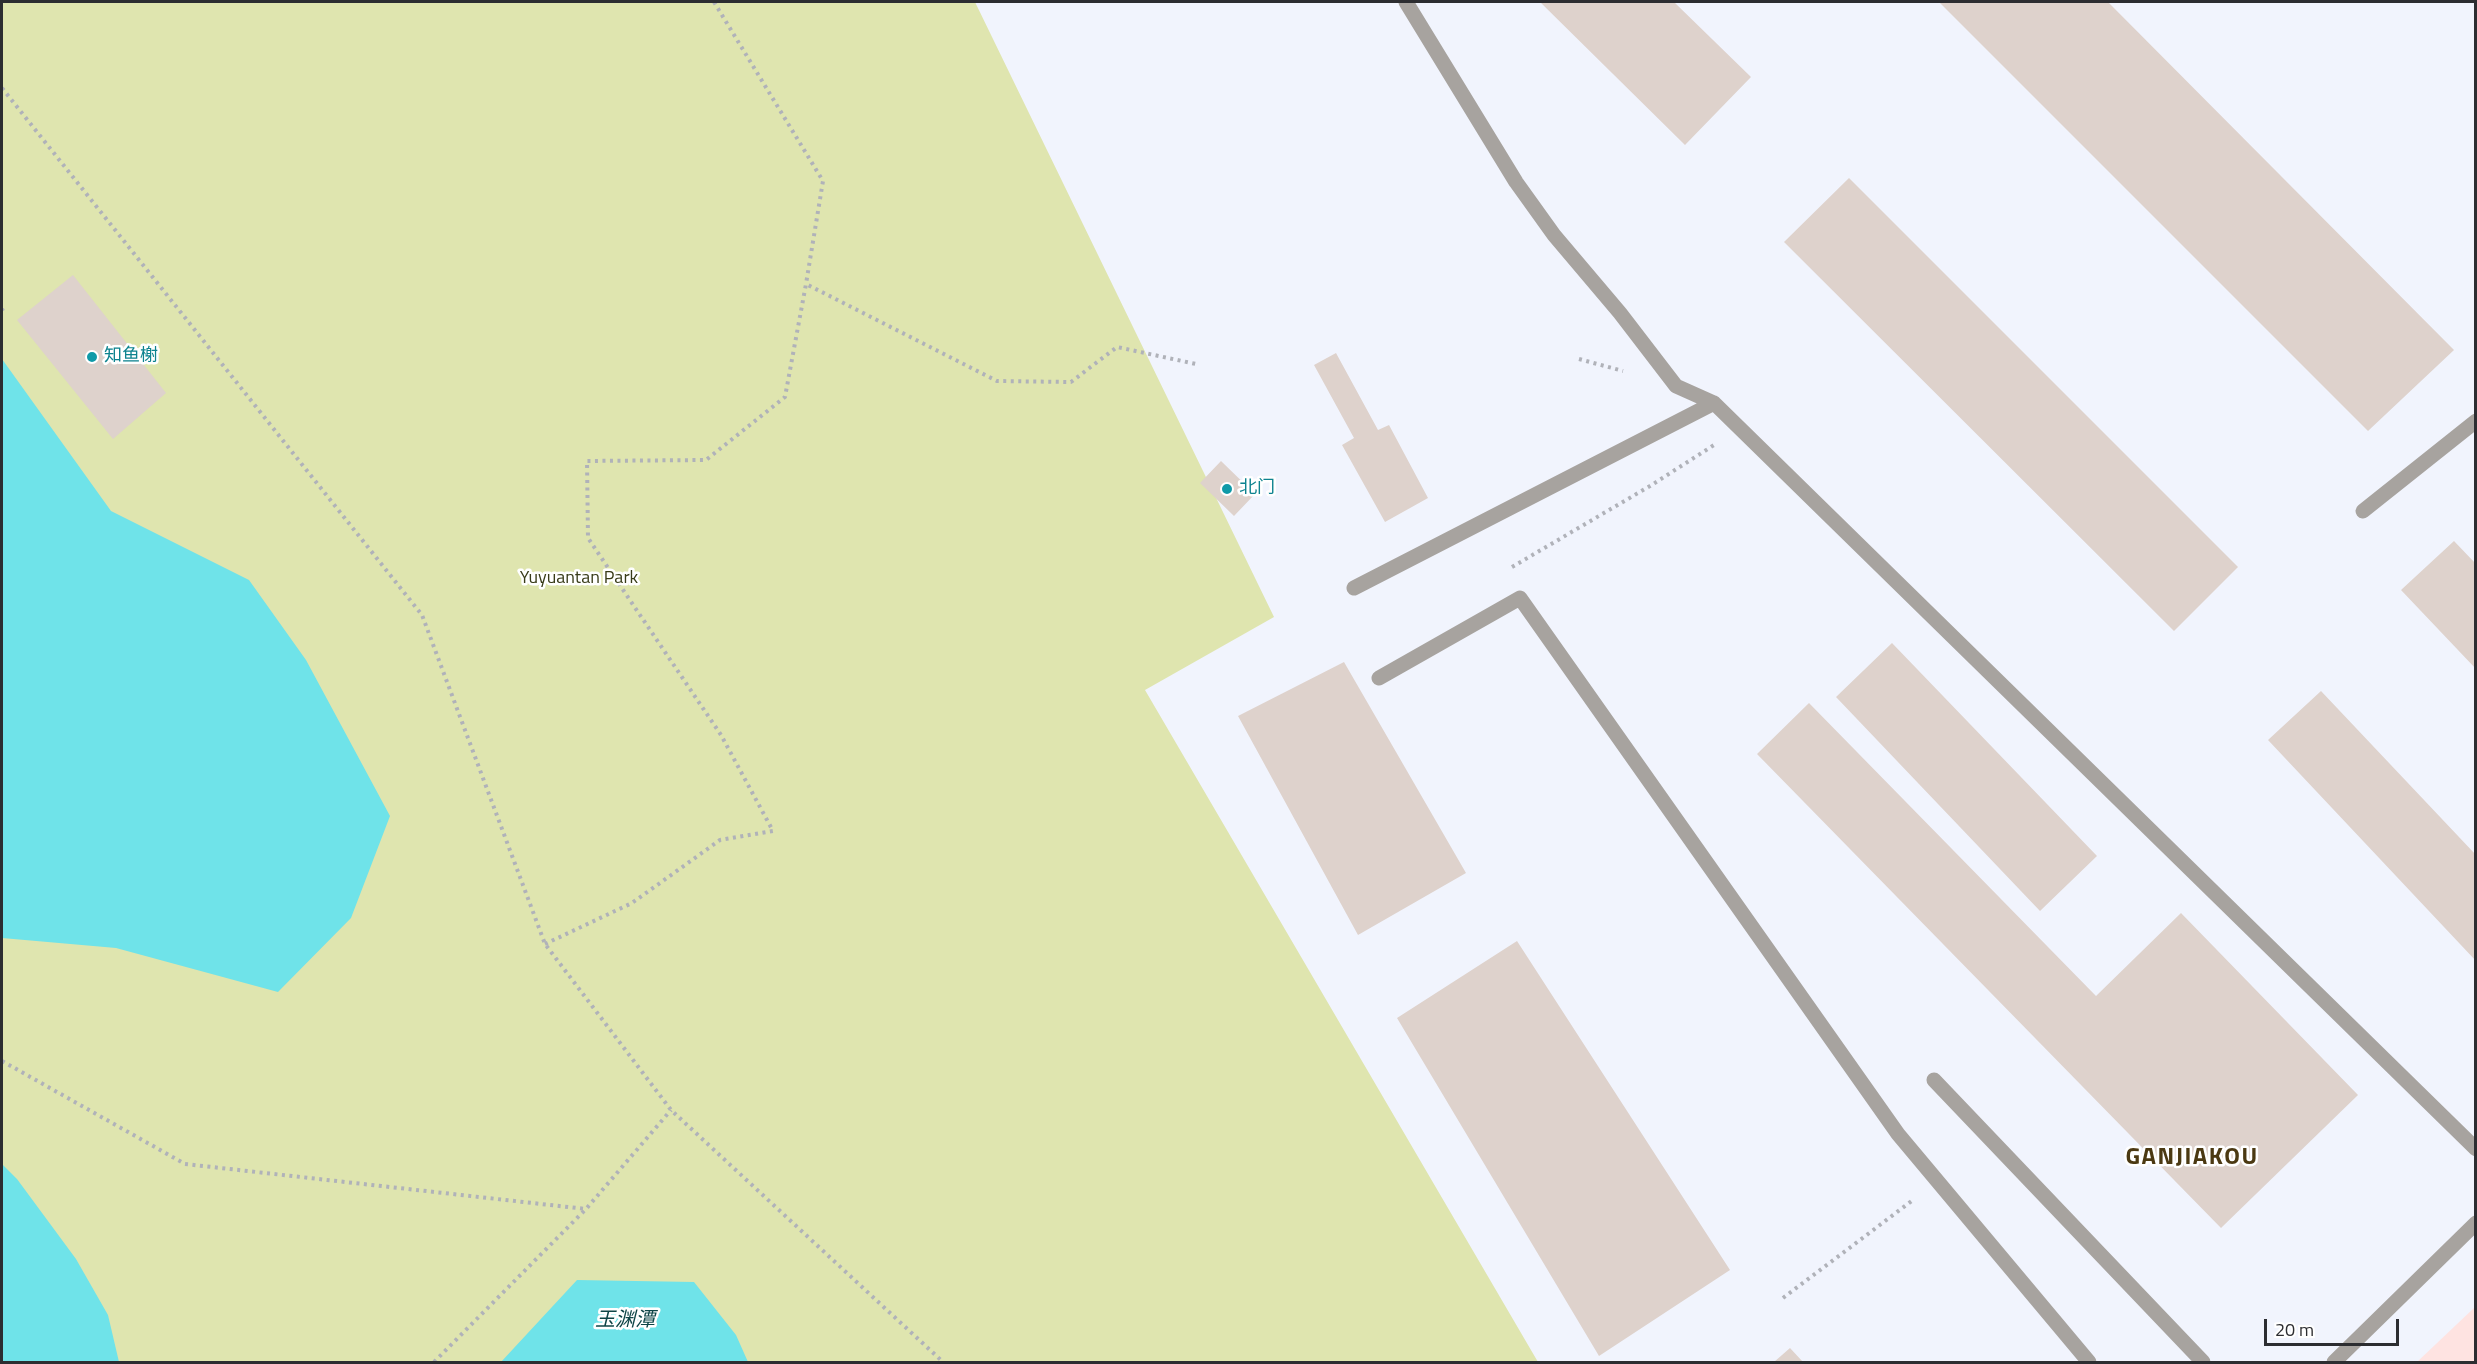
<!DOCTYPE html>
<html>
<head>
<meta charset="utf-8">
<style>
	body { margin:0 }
	#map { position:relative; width:2477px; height:1364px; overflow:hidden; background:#f1f4fd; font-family:"Titillium Web",sans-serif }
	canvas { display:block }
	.frame { position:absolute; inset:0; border:3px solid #2c2d31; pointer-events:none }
	.scale { position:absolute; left:2264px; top:1319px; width:135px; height:27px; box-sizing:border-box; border:3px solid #2c2d31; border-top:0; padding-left:8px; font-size:18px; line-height:21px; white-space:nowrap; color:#2c2d31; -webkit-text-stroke:4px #fff; paint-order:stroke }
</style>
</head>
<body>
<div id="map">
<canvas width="2477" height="1364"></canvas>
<div class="frame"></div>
<div class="scale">20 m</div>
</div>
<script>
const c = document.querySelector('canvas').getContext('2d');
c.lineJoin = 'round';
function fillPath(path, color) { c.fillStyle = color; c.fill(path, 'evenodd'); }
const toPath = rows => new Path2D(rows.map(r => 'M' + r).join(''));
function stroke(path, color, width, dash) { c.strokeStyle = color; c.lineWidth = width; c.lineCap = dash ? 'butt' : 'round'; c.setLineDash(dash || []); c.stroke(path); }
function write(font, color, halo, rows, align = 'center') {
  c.font = font + ' "Titillium Web","Noto Sans SC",sans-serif'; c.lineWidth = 5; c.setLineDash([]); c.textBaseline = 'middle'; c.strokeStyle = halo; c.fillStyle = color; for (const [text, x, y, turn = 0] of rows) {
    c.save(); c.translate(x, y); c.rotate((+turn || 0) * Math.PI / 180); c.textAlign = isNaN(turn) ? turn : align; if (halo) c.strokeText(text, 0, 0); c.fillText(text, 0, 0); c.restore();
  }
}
fillPath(toPath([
	[2475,1307,2475,1362,2417,1362]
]), '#fee3e1');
fillPath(toPath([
	[2,2,975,2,1274,617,1145,690,1538,1362,2,1362]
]), '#dfe5af');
fillPath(toPath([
	[2,359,111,511,249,580,306,660,390,816,351,918,278,992,116,948,2,938],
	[2,1164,17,1179,76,1259,108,1315,119,1362,2,1362],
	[577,1280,694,1282,736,1335,748,1362,501,1362]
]), '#6fe3e9');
fillPath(toPath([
	[1540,2,1674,2,1751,77,1685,145],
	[1939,2,2108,2,2454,350,2368,431],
	[1849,178,2238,567,2174,631,1784,242],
	[73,275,166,393,113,439,17,320],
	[1336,353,1378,430,1389,425,1428,498,1385,522,1342,445,1354,438,1314,365],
	[1221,461,1255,494,1234,516,1200,483],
	[2454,541,2476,564,2476,669,2401,590],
	[1892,643,2097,856,2040,911,1836,697],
	[1344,662,1466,873,1358,935,1238,716],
	[2321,691,2476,855,2476,961,2268,740],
	[1809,703,2096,996,2181,913,2358,1095,2221,1228,1757,754],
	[1517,941,1730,1270,1599,1356,1397,1018],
	[1790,1348,1803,1362,1774,1362]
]), '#ded2cc');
stroke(toPath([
	[714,2,823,181,806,284],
	[2,88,422,615,545,944,671,1110,943,1362],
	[2,309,3,311],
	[1579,359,1623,371],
	[1512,567,1650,486,1714,445],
	[545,944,632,903,720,840,773,831,721,735,588,538,587,461,706,460,785,397,806,284,997,381,1071,382,1117,347,1196,364],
	[2,1061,185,1164,586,1209],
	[1783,1298,1913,1200],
	[434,1362,586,1209,671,1110]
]), '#b0b2b9', 4, [3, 4.5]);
stroke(toPath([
	[1406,2,1516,182,1554,235,1620,313,1676,386,1714,403,2476,1149],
	[1354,588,1714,403],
	[1934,1080,2203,1362]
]), '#a7a39f', 15);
stroke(toPath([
	[2363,511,2476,421],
	[1379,678,1520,598,1898,1134,2089,1362],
	[2334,1362,2476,1223]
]), '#a7a39f', 15);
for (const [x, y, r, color] of [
	[92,357,6,"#0f9aa8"],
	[1227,489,6,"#0f9aa8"]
]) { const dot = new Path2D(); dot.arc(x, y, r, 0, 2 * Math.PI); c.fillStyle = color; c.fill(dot); stroke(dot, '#fff', 2); }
write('18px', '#0d838f', '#fff', [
	["知鱼榭",104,357],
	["北门",1239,489]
], 'left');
write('18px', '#383b18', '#fff', [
	["Yuyuantan Park",579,579]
]);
write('italic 20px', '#0e4547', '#fff', [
	["玉渊潭",625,1321]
]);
c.letterSpacing = '1.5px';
write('bold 24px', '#4b3912', '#fff', [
	["GANJIAKOU",2192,1158]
]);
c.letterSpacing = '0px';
</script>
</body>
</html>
